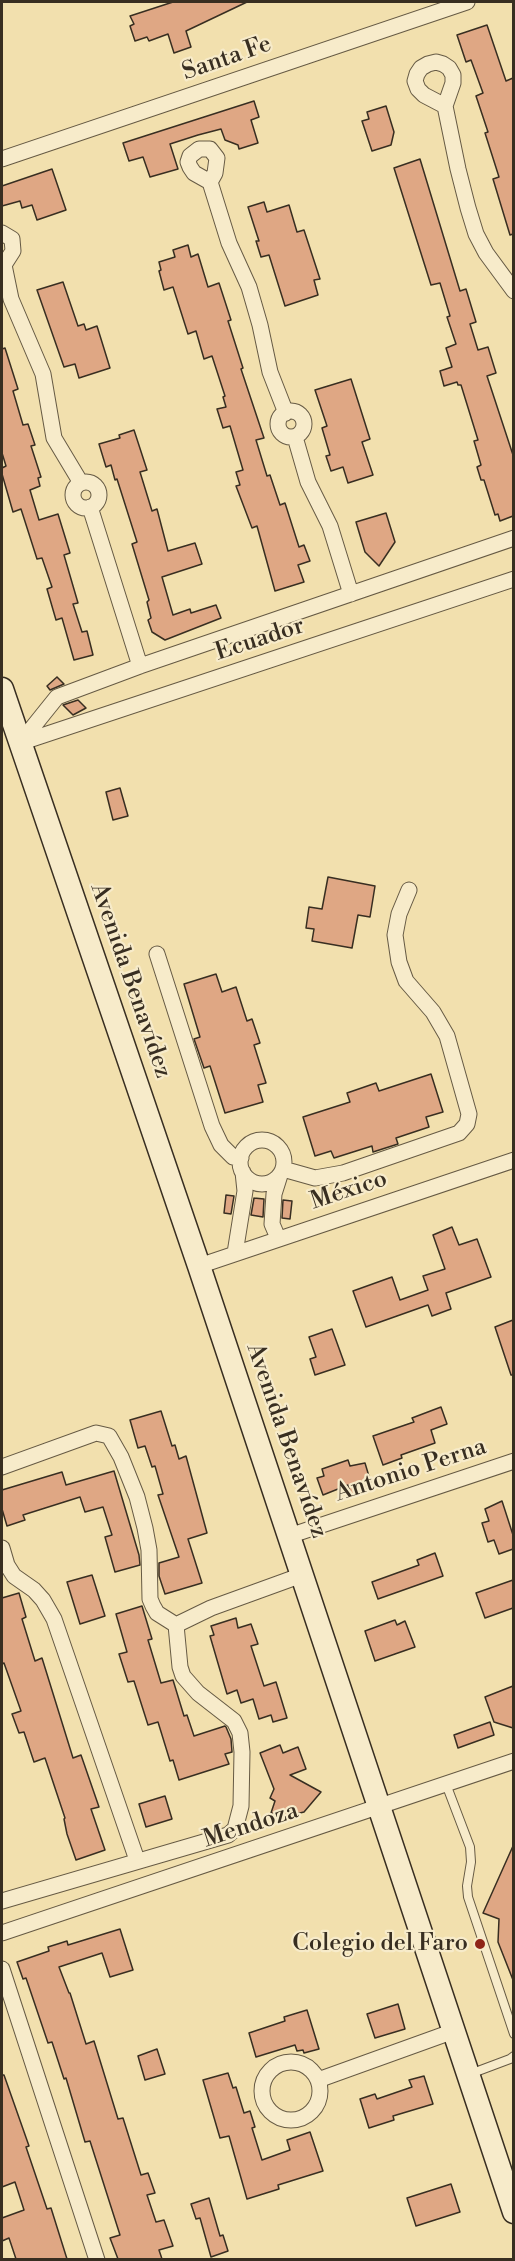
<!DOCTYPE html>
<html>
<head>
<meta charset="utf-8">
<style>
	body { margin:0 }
	#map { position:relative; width:515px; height:2261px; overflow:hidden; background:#f2e0ae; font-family:"Libre Bodoni",serif }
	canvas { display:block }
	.frame { position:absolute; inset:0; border:3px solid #382e21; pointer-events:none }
</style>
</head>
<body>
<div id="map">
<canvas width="515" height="2261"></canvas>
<div class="frame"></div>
</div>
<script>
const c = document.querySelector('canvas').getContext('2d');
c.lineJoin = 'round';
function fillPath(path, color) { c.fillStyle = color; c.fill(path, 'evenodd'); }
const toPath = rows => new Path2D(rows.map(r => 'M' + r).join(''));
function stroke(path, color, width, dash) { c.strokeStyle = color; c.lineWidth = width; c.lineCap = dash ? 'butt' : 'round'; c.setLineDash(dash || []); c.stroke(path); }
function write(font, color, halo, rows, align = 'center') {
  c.font = font + ' "Libre Bodoni",serif'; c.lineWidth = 4.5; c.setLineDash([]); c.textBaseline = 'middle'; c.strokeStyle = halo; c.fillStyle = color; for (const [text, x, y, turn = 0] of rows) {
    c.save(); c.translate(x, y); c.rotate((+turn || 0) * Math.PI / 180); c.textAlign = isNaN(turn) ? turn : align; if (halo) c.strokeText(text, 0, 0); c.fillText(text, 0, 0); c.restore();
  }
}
const building = toPath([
	[173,2,247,2,186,31,191,47,174,53,168,34,149,41,147,37,135,41,130,26,134,24,130,16,173,2],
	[487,25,506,81,513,78,513,234,510,235,493,179,499,177,485,133,488,132,476,96,483,93,471,60,466,62,457,35,487,25],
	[254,101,259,117,251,120,258,143,239,149,238,145,225,140,221,129,198,135,170,144,178,169,150,177,143,157,129,161,123,143,254,101],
	[386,106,394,132,391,145,372,151,362,121,369,119,367,112,386,106],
	[420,159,460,291,466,289,476,322,470,324,478,350,488,347,496,373,487,376,513,455,513,516,500,521,498,514,495,515,484,480,481,480,477,467,481,465,474,441,478,440,461,385,458,385,457,382,444,386,440,371,452,367,446,348,456,344,447,317,450,316,440,283,431,285,394,168,420,159],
	[52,169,66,210,37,220,32,205,22,208,20,201,2,206,2,186,52,169],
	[264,202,267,212,289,205,297,232,304,230,320,279,314,280,318,295,285,306,269,255,261,257,256,241,259,241,248,207,264,202],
	[188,245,191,257,198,254,208,287,219,283,231,320,228,321,243,368,241,369,264,438,256,440,267,476,270,475,280,505,285,503,299,547,304,545,310,561,298,565,304,582,275,591,257,526,252,528,236,486,240,485,236,472,243,470,230,426,223,428,217,409,226,407,223,397,225,396,212,356,204,359,196,331,188,334,173,287,164,290,159,271,161,270,159,262,175,257,173,250,188,245],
	[63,282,78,326,84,324,86,330,97,326,110,368,79,378,75,364,64,367,37,290,63,282],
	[5,348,18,389,13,391,23,425,28,424,35,445,31,446,41,477,38,478,40,486,30,490,39,520,58,514,70,553,64,555,78,603,73,604,82,632,87,631,93,655,74,660,62,618,56,620,47,589,52,587,42,558,37,559,21,509,13,512,2,474,2,468,6,466,2,453,2,349,5,348],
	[351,379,370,439,362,442,373,475,348,483,343,467,331,471,326,456,330,455,322,428,327,426,315,390,351,379],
	[134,430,147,470,140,472,152,511,157,509,168,551,195,543,202,564,162,577,173,615,190,609,191,613,216,605,221,618,165,640,152,632,148,620,151,618,147,602,149,600,132,544,137,542,117,479,115,480,111,465,106,467,99,444,120,438,119,435,134,430],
	[386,513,395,542,379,566,365,552,356,522,386,513],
	[57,677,64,684,50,690,47,686,57,677],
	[78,700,86,708,73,715,63,705,78,700],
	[120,788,128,816,113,820,106,792,120,788],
	[328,877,375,886,370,917,358,915,352,948,312,941,314,929,306,928,309,907,322,909,328,877],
	[216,974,222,992,236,987,247,1021,252,1019,260,1043,254,1045,266,1083,258,1085,263,1102,225,1113,210,1066,204,1068,194,1039,200,1037,184,984,216,974],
	[431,1074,443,1112,426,1117,429,1127,396,1138,398,1144,373,1152,372,1146,334,1158,331,1151,315,1156,303,1117,350,1102,347,1093,376,1083,379,1091,431,1074],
	[226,1195,234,1196,231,1214,224,1213,226,1195],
	[254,1198,264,1199,263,1217,251,1215,254,1198],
	[283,1200,292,1201,290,1219,282,1218,283,1200],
	[452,1227,459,1245,477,1239,491,1277,446,1293,451,1309,432,1316,428,1305,366,1327,353,1291,392,1277,400,1300,428,1290,423,1276,445,1269,433,1235,452,1227],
	[513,1320,513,1375,511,1375,495,1327,513,1320],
	[332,1329,345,1365,315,1375,310,1359,316,1357,309,1337,332,1329],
	[441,1407,447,1424,431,1430,435,1443,401,1455,402,1458,383,1465,373,1436,414,1422,412,1418,441,1407],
	[161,1411,172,1446,175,1445,179,1459,186,1456,207,1533,188,1539,202,1583,165,1594,159,1576,159,1563,179,1557,158,1495,163,1494,155,1466,152,1467,145,1446,138,1448,130,1420,161,1411],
	[348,1460,350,1466,365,1463,371,1483,368,1484,370,1488,351,1495,348,1485,323,1495,317,1478,324,1476,322,1469,348,1460],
	[114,1471,139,1555,140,1565,115,1572,105,1537,112,1535,103,1507,85,1512,80,1497,23,1515,25,1520,7,1526,2,1509,2,1490,62,1472,66,1485,114,1471],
	[502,1501,513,1535,513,1549,499,1554,494,1540,488,1542,482,1523,489,1521,485,1509,502,1501],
	[435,1553,443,1576,378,1599,372,1582,419,1565,417,1560,435,1553],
	[92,1575,105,1616,80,1624,67,1582,92,1575],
	[513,1580,513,1608,485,1618,476,1593,513,1580],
	[19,1593,26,1617,22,1619,35,1661,42,1658,73,1758,81,1755,99,1807,91,1809,105,1850,76,1860,67,1834,64,1819,65,1818,45,1758,34,1762,24,1732,19,1733,12,1714,21,1711,4,1663,2,1664,2,1598,19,1593],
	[142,1606,152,1639,148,1640,161,1683,173,1680,184,1716,187,1715,194,1736,225,1726,226,1727,231,1739,232,1752,225,1754,229,1764,179,1780,173,1760,170,1761,158,1722,148,1725,134,1681,128,1682,119,1654,127,1652,116,1614,142,1606],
	[236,1618,238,1628,251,1624,258,1644,251,1646,264,1686,276,1682,287,1718,273,1722,271,1715,259,1719,253,1699,241,1703,237,1690,227,1694,210,1636,214,1635,211,1626,236,1618],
	[395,1620,397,1625,405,1621,415,1647,375,1661,365,1631,395,1620],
	[513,1686,513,1728,494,1722,485,1697,513,1686],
	[490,1722,494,1735,458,1748,454,1735,490,1722],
	[280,1745,283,1753,298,1747,306,1769,290,1775,321,1792,304,1812,287,1816,271,1813,275,1801,270,1798,274,1789,260,1753,280,1745],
	[165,1796,172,1819,146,1827,139,1804,165,1796],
	[513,1846,513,1980,498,1942,499,1919,483,1913,513,1846],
	[120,1929,133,1970,110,1977,102,1953,59,1967,69,1993,70,1993,86,2044,94,2041,118,2119,123,2118,141,2175,148,2173,155,2193,147,2195,156,2222,164,2220,173,2246,159,2250,162,2259,118,2259,110,2238,120,2235,90,2141,85,2142,66,2078,64,2079,52,2042,48,2043,26,1978,23,1979,17,1962,49,1951,48,1947,67,1941,68,1945,120,1929],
	[398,2004,405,2029,375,2038,367,2014,398,2004],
	[307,2010,319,2049,304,2053,303,2050,297,2051,295,2045,256,2057,249,2033,285,2021,284,2017,307,2010],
	[157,2049,165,2074,145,2080,138,2056,157,2049],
	[228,2073,233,2088,236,2087,244,2113,250,2111,255,2127,252,2128,262,2160,290,2150,287,2140,310,2132,323,2171,278,2185,279,2189,247,2199,229,2136,220,2138,203,2080,228,2073],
	[2,2075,4,2075,29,2146,26,2147,47,2209,51,2208,67,2259,16,2259,9,2238,2,2241,2,2218,24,2210,15,2182,2,2187,2,2075],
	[424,2076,433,2104,393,2116,394,2120,369,2128,360,2099,375,2094,377,2099,412,2087,409,2080,424,2076],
	[451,2184,460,2212,416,2226,407,2198,451,2184],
	[209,2198,220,2236,223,2235,228,2251,211,2257,200,2218,196,2219,191,2204,209,2198]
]);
fillPath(building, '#dfa784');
stroke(building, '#382e21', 1.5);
const service = toPath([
	[446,1784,470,1847,471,1862,467,1886,468,1897,514,2034],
	[470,2074,510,2059,514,2056]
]);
const minor = toPath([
	[445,106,424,95,418,89,415,81,417,74,421,68,428,64,436,62,443,64,449,68,453,75,453,83,445,106,458,169,468,208,476,234,486,253,514,291],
	[2,159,467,2],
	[210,182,194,173,190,167,188,162,190,156,199,149,210,149,217,158,215,173,210,182,229,243,249,287,260,325,270,372,286,413],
	[2,233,12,239,13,251,4,265,11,299,43,374,54,438,81,483],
	'278 424a13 13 0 1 1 26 0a13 13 0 1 1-26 0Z',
	[295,437,308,482,330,526,351,594],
	'73 495a13 13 0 1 1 26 0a13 13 0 1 1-26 0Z',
	[90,507,140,666],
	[20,743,57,697,140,666,514,538],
	[20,743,514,579],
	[157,954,212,1126,221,1145,233,1157,241,1158],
	'240 1162a22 22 0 1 1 44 0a22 22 0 1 1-44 0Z',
	[283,1169,315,1178,343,1173,459,1133,467,1124,469,1114,447,1036,433,1012,406,981,399,962,395,935,399,914,409,890],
	[278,1238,272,1224,274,1194,280,1175],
	[235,1253,245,1191,243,1172],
	[199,1266,514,1160],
	[2,1467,96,1433,109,1436,121,1457,137,1497,145,1528,149,1550,150,1599,153,1606,157,1613,176,1625],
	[289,1536,514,1461],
	[2,1548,7,1565,14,1576,34,1590,43,1600,54,1619,137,1860],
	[176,1625,211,1608,302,1575],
	[2,1901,228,1835,235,1829,241,1806,242,1752,240,1733,234,1721,198,1693,183,1676,180,1667,176,1625],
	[2,1933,514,1761],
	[2,1969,97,2260],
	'262 2091a29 29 0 1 1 58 0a29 29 0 1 1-58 0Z',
	[318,2080,454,2031]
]);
const secondary = toPath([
	[2,689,199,1266,514,2212]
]);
stroke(service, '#665a44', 10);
stroke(minor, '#665a44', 17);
stroke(secondary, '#382e21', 25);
stroke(service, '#f7ebca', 8);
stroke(minor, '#f7ebca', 15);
stroke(secondary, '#f7ebca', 22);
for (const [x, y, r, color] of [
	[480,1944,6,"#8f2418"]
]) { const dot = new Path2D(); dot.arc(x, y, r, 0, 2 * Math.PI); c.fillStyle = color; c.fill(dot); stroke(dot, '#f7ebca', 2); }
write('24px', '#382e21', '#f7ebca', [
	["Santa Fe",227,59,-19],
	["Ecuador",260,640,-18],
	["Avenida Benavídez",130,981,71],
	["México",349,1191,-18],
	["Avenida Benavídez",286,1441,71],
	["Antonio Perna",411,1471,-18],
	["Mendoza",251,1826,-18]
]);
write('24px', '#382e21', '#f7ebca', [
	["Colegio del Faro",468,1944]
], 'right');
</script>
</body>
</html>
